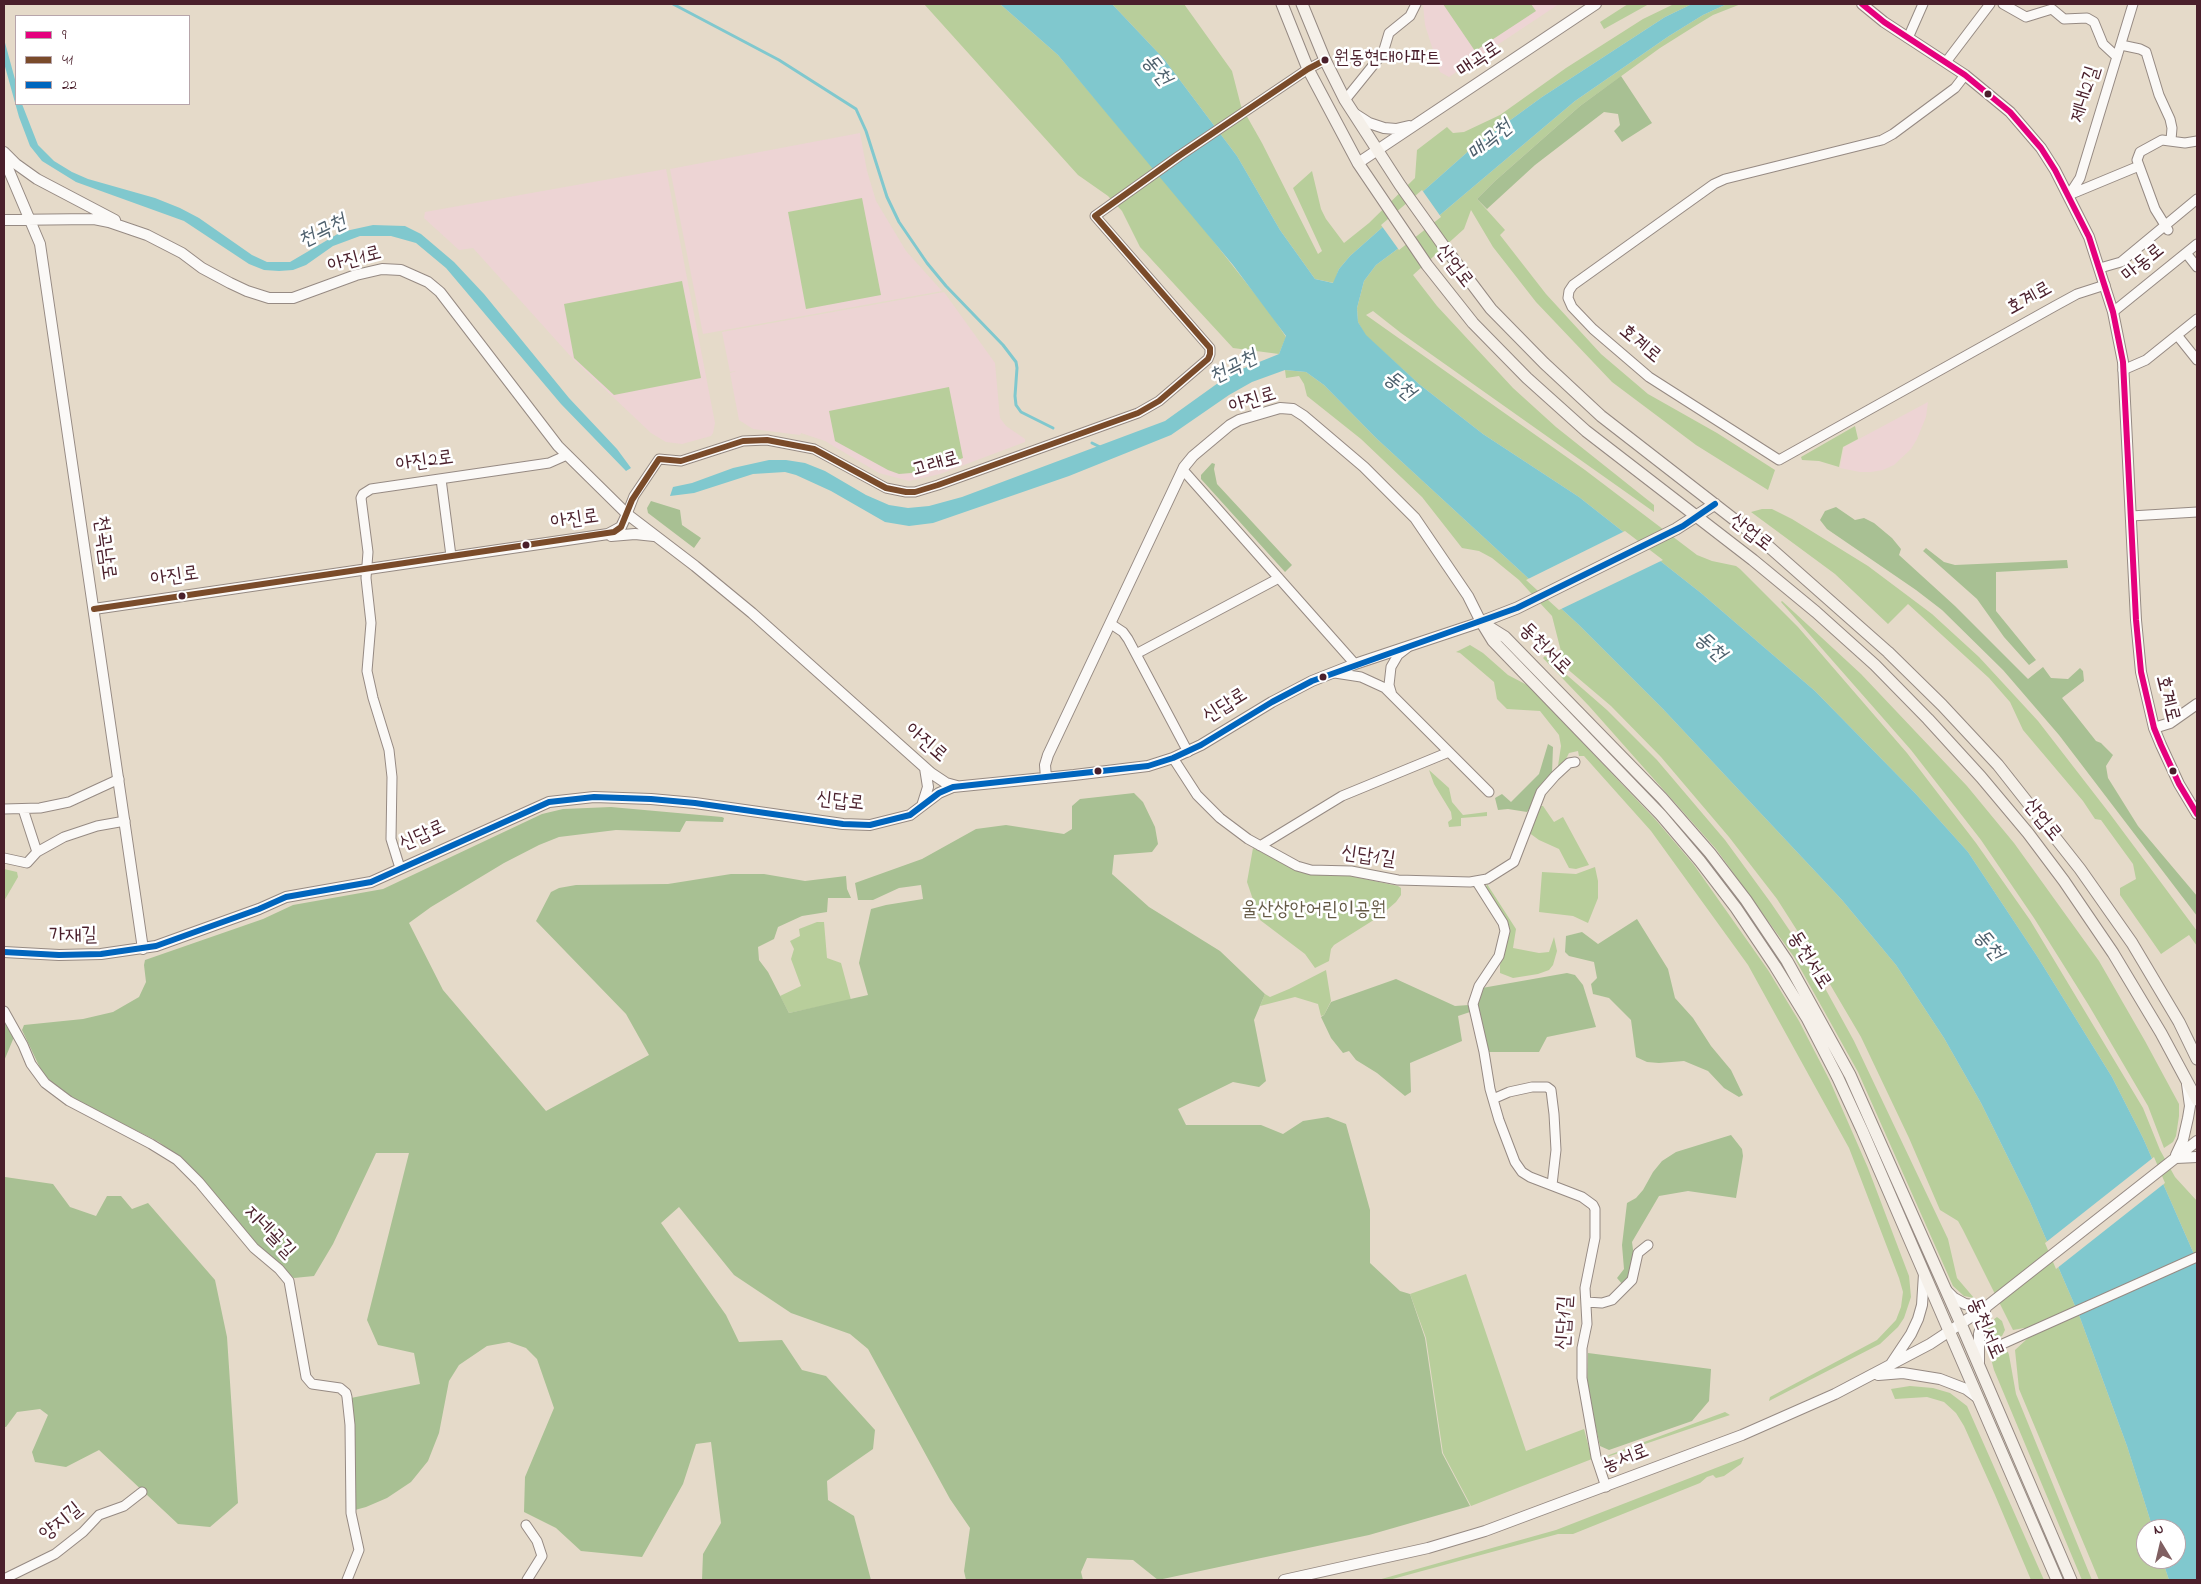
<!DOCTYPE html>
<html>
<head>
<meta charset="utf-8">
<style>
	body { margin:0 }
	#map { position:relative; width:2201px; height:1584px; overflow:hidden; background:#e5dac9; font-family:"Indie Flower",sans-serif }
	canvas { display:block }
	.frame { position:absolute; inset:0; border:5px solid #4a1f2b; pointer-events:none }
	.legend { position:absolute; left:15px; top:15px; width:175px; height:90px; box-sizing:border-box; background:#fff; border:1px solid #b7a5aa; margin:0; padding:6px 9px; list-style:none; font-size:15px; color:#4a1f2b }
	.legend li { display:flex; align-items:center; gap:10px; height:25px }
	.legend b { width:25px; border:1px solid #b7a5aa }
	.north { position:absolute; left:2136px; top:1519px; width:50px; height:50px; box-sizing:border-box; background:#fff; border:1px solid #b7a5aa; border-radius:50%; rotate:351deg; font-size:14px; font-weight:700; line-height:20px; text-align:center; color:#4a1f2b }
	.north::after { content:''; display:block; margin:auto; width:18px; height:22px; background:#806062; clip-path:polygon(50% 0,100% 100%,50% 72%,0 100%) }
</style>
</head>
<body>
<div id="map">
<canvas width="2201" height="1584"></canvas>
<div class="frame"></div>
<ul class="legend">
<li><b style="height:6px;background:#e5007d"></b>9</li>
<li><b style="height:6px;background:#7a4b2a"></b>41</li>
<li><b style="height:6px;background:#0065bd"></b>22</li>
</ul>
<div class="north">N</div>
</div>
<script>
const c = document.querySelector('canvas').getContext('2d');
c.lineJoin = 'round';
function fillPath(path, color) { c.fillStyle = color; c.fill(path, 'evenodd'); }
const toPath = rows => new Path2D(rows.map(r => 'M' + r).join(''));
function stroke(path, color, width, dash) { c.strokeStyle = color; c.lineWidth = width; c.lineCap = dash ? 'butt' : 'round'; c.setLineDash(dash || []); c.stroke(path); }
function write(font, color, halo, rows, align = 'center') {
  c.font = font + ' "Indie Flower","Poor Story",sans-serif'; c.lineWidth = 5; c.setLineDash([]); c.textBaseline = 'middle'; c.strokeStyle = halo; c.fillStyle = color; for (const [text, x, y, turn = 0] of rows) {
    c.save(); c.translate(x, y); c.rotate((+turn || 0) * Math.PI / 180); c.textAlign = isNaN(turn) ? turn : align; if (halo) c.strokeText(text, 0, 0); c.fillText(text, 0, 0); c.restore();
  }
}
fillPath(toPath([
	[1423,4,1559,4,1449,77,1440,72,1425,25],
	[860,133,867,171,876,201,906,251,942,291,703,334,670,169],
	[666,169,715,423,713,433,711,436,682,444,666,442,651,433,574,360,473,248,459,250,424,218,425,212],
	[944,292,995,363,1000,418,1006,426,1025,439,1025,442,940,474,909,481,879,473,825,441,801,433,800,435,753,429,739,420,730,373,736,371,730,372,722,332],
	[1928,402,1926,417,1917,439,1911,449,1894,465,1883,470,1871,472,1860,472,1840,468,1844,447]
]), '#edd4d4');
fillPath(toPath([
	[924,4,1000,4,1058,55,1185,205,1270,313,1286,337,1279,354,1233,348,1140,247,1122,211,1108,196,1078,175],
	[1112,4,1184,4,1232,71,1241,106,1262,143,1318,254,1322,251,1293,188,1312,171,1321,209,1326,219,1344,243,1369,223,1415,178,1417,150,1447,127,1453,133,1464,132,1500,115,1566,68,1643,19,1674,4,1692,4,1665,17,1542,97,1472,148,1350,256,1339,269,1334,283,1315,279,1280,230,1237,156,1164,59],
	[1443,4,1531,4,1536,11,1475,51],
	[1628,4,1649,4,1604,29,1600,22],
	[1727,4,1741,4,1713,15,1695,26,1660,48,1580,106,1495,181,1477,199,1505,230,1500,235,1546,294,1601,354,1648,394,1717,433,1775,470,1768,490,1696,445,1612,382,1536,302,1493,247,1471,210,1464,229,1413,275,1437,306,1513,388,1556,427,1654,505,1654,512,1401,333,1373,311,1366,315,1585,470,1697,555,1712,561,1736,566,1740,569,1798,627,1907,753,1976,843,2030,920,2143,1108,2160,1150,2175,1177,2197,1201,2197,1261,2143,1138,2112,1077,2037,956,1968,852,1915,793,1815,691,1701,593,1579,497,1483,434,1419,384,1365,335,1358,322,1357,308,1364,281,1376,265,1415,236,1575,101,1669,36,1703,15],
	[862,198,881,295,806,309,788,212],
	[682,281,701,378,614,395,574,358,564,304],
	[1285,370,1306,372,1324,385,1376,438,1579,625,1663,709,1842,900,1896,965,1944,1038,1981,1103,2030,1202,2079,1315,2127,1446,2153,1529,2146,1529,2146,1559,2162,1559,2169,1580,2099,1580,2019,1389,2015,1350,2028,1338,2024,1328,2013,1330,1963,1230,1958,1221,1940,1210,1909,1138,1861,1037,1814,957,1777,899,1729,837,1661,757,1611,706,1565,667,1552,616,1539,602,1519,580,1492,558,1479,551,1462,548,1422,497,1361,439,1307,396,1304,384,1299,376,1286,378],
	[949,387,963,458,923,472,899,474,888,470,835,441,829,411],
	[1855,426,1858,439,1843,447,1839,467,1819,461,1802,460,1801,457],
	[1762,509,1772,509,1792,519,1868,566,1932,614,1979,657,2038,721,2110,814,2197,931,2197,946,2189,935,2161,954,2120,895,2120,888,2136,879,2133,864,2101,820,2095,819,2083,801,2023,730,2010,702,1989,678,1908,604,1888,624,1835,574,1751,512],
	[1782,601,1861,674,1967,786,2014,843,2099,961,2145,1041,2179,1104,2179,1116,2176,1136,2173,1142,2164,1148,2148,1106,2088,1004,2034,918,1981,840,1911,750,1781,602],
	[1470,645,1483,653,1508,675,1529,686,1655,819,1694,865,1768,970,1799,1021,1830,1081,1868,1168,1909,1276,1911,1297,1904,1318,1898,1327,1880,1344,1769,1401,1770,1397,1877,1340,1896,1320,1901,1307,1903,1292,1899,1278,1849,1148,1748,965,1651,831,1584,756,1579,756,1578,751,1569,753,1565,761,1559,767,1558,766,1561,746,1559,735,1540,711,1507,709,1497,699,1494,682,1460,653,1456,652],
	[1545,656,1607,710,1657,760,1725,840,1771,903,1809,959,1854,1041,1948,1239,1957,1278,1974,1298,1964,1296,1953,1286,1858,1072,1794,957,1716,849,1589,706,1543,658],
	[1429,770,1449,788,1452,802,1463,815,1487,812,1487,816,1461,818,1461,826,1449,827,1448,822,1452,819,1451,812,1434,784],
	[1539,806,1543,806,1554,822,1563,817,1589,865,1576,869,1569,868,1559,849,1539,840,1528,832],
	[1253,848,1296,870,1341,874,1398,886,1401,888,1401,895,1396,902,1380,916,1334,945,1331,949,1329,961,1315,968,1305,954,1260,920,1247,882],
	[1595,867,1598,881,1598,898,1588,923,1573,916,1539,912,1542,872,1576,874],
	[4,869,17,872,18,877,4,901],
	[1487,884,1516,929,1513,948,1539,953,1549,952,1554,937,1557,951,1553,965,1549,970,1538,974,1513,978,1500,973,1500,965,1508,926,1485,890],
	[817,922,824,922,827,958,841,963,851,1000,789,1013,780,996,801,986,791,959,794,949,790,941,800,936,799,929],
	[1326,970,1331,1001,1324,1015,1321,1016,1318,1004,1295,997,1260,1006,1265,994,1270,997,1289,989],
	[1466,1274,1526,1451,1584,1429,1592,1459,1471,1506,1443,1453,1426,1338,1410,1294],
	[1997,1317,2002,1321,2005,1330,2002,1336,1995,1339,1992,1344,1996,1350,2008,1352,2009,1355,2016,1394,2092,1580,2082,1580,1994,1370,1985,1336,1986,1325],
	[1910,1386,1933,1388,1950,1393,1967,1406,2044,1580,2031,1580,1995,1495,1964,1426,1956,1413,1944,1402,1927,1397,1895,1399,1891,1389],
	[1725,1412,1730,1415,1607,1457,1609,1455],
	[1744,1457,1741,1464,1724,1476,1716,1478,1713,1475,1707,1477,1700,1483,1573,1534,1558,1534,1389,1580,1378,1580,1556,1530]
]), '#b8ce9b');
fillPath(toPath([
	[1621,76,1652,123,1622,142,1614,131,1620,125,1618,114,1604,112,1535,165,1487,209,1477,199,1495,181,1580,106],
	[1212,463,1215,464,1214,469,1217,484,1292,565,1285,572,1201,479,1201,475],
	[651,501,680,510,682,525,701,538,694,548,648,513,647,508],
	[1836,507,1855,520,1864,518,1874,523,1892,538,1901,549,1899,555,1955,606,2028,679,2043,667,2051,678,2068,679,2080,668,2083,671,2084,681,2062,698,2096,741,2101,743,2113,755,2106,766,2108,778,2138,826,2197,896,2197,916,2059,735,2003,670,1942,610,1916,590,1827,529,1820,520,1825,511],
	[1926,548,1944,562,1955,565,2067,560,2068,568,1996,572,1996,611,2036,660,2029,665,2004,637,1977,599,1923,551],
	[1548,744,1553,747,1552,773,1527,812,1508,809,1498,810,1495,798,1502,794,1511,802,1539,774],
	[1134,793,1143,802,1155,827,1158,844,1152,852,1114,855,1112,874,1149,907,1220,951,1265,994,1254,1020,1266,1081,1259,1087,1233,1082,1178,1109,1186,1125,1261,1125,1283,1134,1303,1121,1328,1117,1346,1124,1370,1210,1370,1263,1400,1291,1410,1294,1425,1338,1442,1453,1470,1506,1369,1535,1158,1580,1133,1560,1087,1558,1081,1572,1083,1580,966,1580,964,1571,970,1528,950,1499,868,1349,850,1334,791,1313,734,1275,679,1207,661,1223,726,1315,739,1342,782,1340,802,1370,826,1376,875,1430,873,1449,827,1481,828,1500,854,1516,871,1580,702,1580,703,1554,721,1523,711,1442,696,1444,683,1484,642,1557,581,1551,556,1528,524,1512,525,1477,554,1408,537,1359,526,1348,509,1342,487,1346,459,1365,449,1381,439,1433,428,1461,411,1482,387,1498,366,1507,355,1510,351,1398,420,1384,414,1353,378,1345,367,1320,409,1153,376,1153,333,1244,314,1276,294,1278,256,1247,178,1157,159,1142,76,1100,56,1087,42,1072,22,1030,24,1025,83,1019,113,1012,139,997,146,982,144,965,145,960,263,919,293,905,383,889,542,814,563,809,611,807,722,817,724,818,723,822,686,821,680,832,616,830,559,837,539,845,504,863,431,907,409,923,443,990,546,1111,649,1055,626,1014,536,921,551,892,559,888,576,885,668,884,731,874,764,874,805,881,846,876,847,889,851,898,828,898,827,912,802,916,778,927,774,939,758,947,759,960,768,972,789,1013,868,995,859,963,871,909,886,905,923,899,921,885,899,888,873,900,858,900,855,883,922,859,976,829,1006,825,1064,834,1072,829,1072,806,1080,799],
	[1637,919,1668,969,1675,998,1693,1018,1711,1046,1731,1070,1743,1095,1739,1097,1724,1088,1708,1071,1684,1061,1659,1063,1647,1062,1636,1057,1631,1020,1609,998,1593,994,1591,984,1597,978,1594,962,1569,956,1565,952,1566,936,1582,932,1598,944],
	[1567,973,1575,975,1583,985,1596,1027,1547,1037,1539,1052,1487,1052,1477,1004,1482,988],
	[1396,979,1455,1006,1469,1005,1470,1012,1458,1016,1462,1041,1410,1063,1411,1092,1405,1096,1377,1073,1356,1060,1349,1051,1343,1053,1331,1038,1321,1017,1324,1015,1331,1002],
	[4,1020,14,1037,4,1061],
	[1731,1135,1742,1149,1743,1156,1736,1198,1688,1191,1659,1196,1632,1242,1634,1257,1631,1274,1623,1285,1617,1278,1624,1269,1622,1245,1627,1203,1636,1198,1643,1190,1653,1172,1662,1161,1676,1152],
	[5,1177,53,1184,70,1207,96,1216,107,1196,121,1196,132,1209,148,1203,215,1280,227,1337,238,1503,210,1527,178,1524,99,1450,66,1467,35,1462,32,1452,48,1415,40,1409,17,1412,6,1427,4,1427],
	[1588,1353,1711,1369,1709,1401,1692,1421,1609,1450,1600,1446,1587,1387]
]), '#a8c093');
fillPath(toPath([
	[1000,4,1112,4,1164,59,1237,156,1280,230,1315,279,1333,283,1339,269,1350,256,1472,148,1542,97,1665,17,1692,4,1727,4,1703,15,1669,36,1575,101,1415,236,1376,265,1364,281,1357,308,1358,322,1366,335,1419,384,1483,434,1579,497,1701,593,1815,691,1915,793,1968,852,2037,956,2112,1077,2143,1138,2197,1261,2197,1580,2169,1580,2162,1559,2176,1559,2176,1529,2153,1529,2127,1446,2079,1315,2030,1202,1981,1103,1944,1038,1896,965,1842,900,1663,709,1579,625,1376,438,1324,385,1306,372,1285,370,1252,382,1229,395,1171,435,1069,476,933,523,909,526,885,522,831,491,796,475,785,472,753,474,694,493,670,496,673,487,692,483,733,468,769,460,786,460,805,463,825,471,866,495,889,505,908,508,929,506,962,497,1165,421,1232,373,1279,354,1286,336,1233,265,1058,55],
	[4,39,16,83,16,104,22,104,38,145,54,161,72,172,88,179,155,198,180,208,199,218,252,255,267,262,290,262,341,232,373,225,405,226,421,234,454,262,484,294,569,398,617,449,631,468,626,471,561,404,446,268,416,243,391,236,360,236,333,246,306,265,293,270,279,271,264,270,249,264,184,221,76,182,42,161,30,146,19,117,4,63]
]), '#80c8ce');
fillPath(toPath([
	[1422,190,1441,217,1399,250,1381,225],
	[1625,531,1663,560,1559,610,1526,580],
	[2154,1157,2165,1183,2056,1269,2045,1243]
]), '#e5dac9');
stroke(toPath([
	[673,4,779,60,856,109,866,131,887,197,899,222,927,263,946,286,1003,345,1016,362,1017,368,1015,396,1016,405,1021,412,1053,428],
	[1092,443,1102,448]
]), '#80c8ce', 3);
const minor = toPath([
	[2003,4,2026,17,2052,9,2064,19,2087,18,2094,22,2103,44,2117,57],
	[1908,38,1923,4],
	[2121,45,2140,49,2146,52,2159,95,2170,119,2172,128,2171,140],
	[1946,62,1990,4],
	[1965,75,1955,88,1893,134,1882,140,1725,179,1714,184,1573,285,1569,291,1568,298,1572,307,1593,329,1649,377,1779,460,2055,306,2077,294,2105,285],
	[1345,100,1383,53,1389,33,1410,16,1416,4],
	[2069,195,2080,178,2133,4],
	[2069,195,2139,166],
	[2168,230,2155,209,2137,160,2140,152,2162,140,2185,143,2197,141],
	[2186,253,2197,267],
	[2100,268,2121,262,2197,199],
	[2113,312,2197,244],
	[2177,335,2197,360],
	[2123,370,2146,360,2197,319],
	[1183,470,1355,664],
	[441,479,451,556],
	[627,514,634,496,659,459,681,461,743,441,767,440,814,449,886,488,906,492,915,492,938,485,1138,413,1159,401,1208,359,1210,354,1210,348,1095,216,1179,156,1308,69,1325,60],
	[2131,516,2197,512],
	[1111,624,1123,632,1128,639,1188,752],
	[1136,654,1279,578],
	[1335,673,1361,677,1385,688,1489,792],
	[1392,695,1389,685,1391,667,1398,655,1407,648],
	[1173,758,1197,795,1220,818,1248,839,1297,866,1311,870,1351,871,1398,880,1470,882,1487,879,1514,862,1541,792,1555,776,1569,763,1575,762],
	[4,809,40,808,69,802,119,779],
	[23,809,37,852],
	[1260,846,1342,796,1449,752],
	[4,858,27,863,37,852,64,837,97,826,125,821],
	[400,868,391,839,392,777,389,750,373,698,367,671,371,623,366,578,368,552,361,498,363,494,371,489,549,463,567,455],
	[1477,882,1503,923,1505,931,1499,956,1479,986,1473,1004,1484,1052,1490,1089,1499,1120,1515,1162,1522,1172,1530,1177,1582,1197,1593,1205,1595,1209,1595,1238,1585,1288,1587,1324,1582,1348,1582,1378,1596,1457,1606,1487],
	[4,1011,23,1045,31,1064,45,1083,69,1101,151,1144,177,1160,199,1182,254,1248,279,1269,289,1281,306,1377,312,1384,340,1388,346,1393,347,1397,350,1425,351,1513,359,1550,347,1580],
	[1493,1099,1509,1092,1532,1087,1547,1087,1551,1090,1554,1114,1556,1150,1552,1185],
	[1586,1302,1602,1303,1612,1300,1632,1280,1638,1253,1648,1245],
	[1998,1346,2197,1257],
	[526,1525,537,1541,542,1556,527,1580],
	[4,1579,55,1554,83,1532,99,1515,124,1506,142,1492]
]);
const tertiary = toPath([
	[1862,4,1884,22,1965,75,2010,112,2041,148,2055,170,2089,237,2113,312,2123,362,2136,620,2141,672,2154,728,2161,745,2179,784,2197,814],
	[1355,114,1369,123,1384,128,1396,129,1409,126],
	[4,152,16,164,37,179,115,220],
	[4,159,40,244,143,949],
	[1358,163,1596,4],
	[4,220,94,219,109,222,147,235,182,253,202,268,230,283,247,291,269,298,293,298,356,275,382,269,401,270,428,282,440,292,558,446,627,514,695,566,752,613,931,773,946,783,957,786],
	[611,536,635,534,654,536],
	[94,609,608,534,621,527,627,514],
	[2154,728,2170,723,2197,704],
	[922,806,928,787,925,768],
	[4,952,59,955,101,954,156,946,259,909,286,897,371,882,549,802,594,797,651,799,695,803,843,824,870,825,910,815,939,793,953,787,1074,775,1148,766,1173,758,1201,745,1272,702,1312,681,1355,664,1481,622,1468,596,1415,518,1364,467,1304,416,1293,409,1280,408,1239,420,1230,425,1193,456,1184,467,1048,755,1045,765,1046,778],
	[2176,1155,2183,1140,2188,1118,2190,1106,2187,1084],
	[2176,1158,2197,1157],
	[1947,1291,1954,1298,1965,1304,1986,1307],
	[1979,1362,1979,1334,1986,1307],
	[1891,1364,1911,1334,1918,1319,1922,1305,1924,1274],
	[1878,1375,1903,1373,1940,1379,1966,1389,1978,1398],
	[1284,1580,1428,1548,1485,1531,1742,1435,1835,1394,1930,1344,1986,1307,2197,1141]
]);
const secondary = toPath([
	[1282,4,1308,69,1358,163,1427,265,1473,323,1527,378,1586,431,1753,560,1816,612,1875,665,1928,719,1981,777,2028,833,2064,881,2113,953,2161,1033,2197,1100],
	[1302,4,1325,60,1345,100,1400,185,1445,248,1491,309,1544,363,1601,416,1767,545,1888,652,1942,705,1998,765,2080,869,2132,943,2179,1022,2197,1059],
	[1481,622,1505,637,1662,798,1710,853,1746,900,1787,961,1850,1075,1961,1324,2071,1580],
	[1481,622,1517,608,1676,529,1715,504],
	[1482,623,1493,641,1661,815,1700,861,1736,908,1775,966,1807,1018,1838,1078,1862,1130,2057,1580]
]);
stroke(minor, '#968a83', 11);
stroke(tertiary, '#968a83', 12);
stroke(secondary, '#968a83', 13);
stroke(minor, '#fbf9f7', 9);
stroke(tertiary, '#fbf9f7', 10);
stroke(secondary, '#f5f0e9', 11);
stroke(toPath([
	[1862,4,1884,22,1965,75,2010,112,2041,148,2055,170,2089,237,2113,312,2123,362,2136,620,2141,672,2154,728,2161,745,2179,784,2197,814]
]), '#e5007d', 6);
stroke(toPath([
	[94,609,614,532,621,527,632,500,659,459,681,461,743,441,767,440,814,449,886,488,906,492,915,492,938,485,1138,413,1159,401,1208,359,1210,354,1210,348,1095,216,1179,156,1308,69,1325,60]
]), '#7a4b2a', 6);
stroke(toPath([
	[4,952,59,955,101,954,156,946,259,909,286,897,371,882,549,802,594,797,651,799,695,803,843,824,870,825,910,815,939,793,953,787,1148,766,1173,758,1201,745,1272,702,1312,681,1517,608,1683,526,1715,504]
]), '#0065bd', 6);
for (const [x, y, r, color] of [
	[1325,60,4.5,"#4a1f2b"],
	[1988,94,4.5,"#4a1f2b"],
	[526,545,4.5,"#4a1f2b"],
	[182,596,4.5,"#4a1f2b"],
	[1323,677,4.5,"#4a1f2b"],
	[1098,771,4.5,"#4a1f2b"],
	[2173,771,4.5,"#4a1f2b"]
]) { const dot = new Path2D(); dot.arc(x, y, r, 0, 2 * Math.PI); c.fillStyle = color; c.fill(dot); stroke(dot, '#fff', 2); }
write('19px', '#4a1f2b', '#fff', [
	["원동현대아파트",1334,60]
], 'left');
write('20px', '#4a1f2b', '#fff', [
	["매곡로",1480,61,-34],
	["제내2길",2087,95,-73],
	["아진1로",355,261,-15],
	["마동로",2144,264,-39],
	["산업로",1453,267,52],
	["호계로",2030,300,-29],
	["호계로",1639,345,40],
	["아진로",1253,402,-17],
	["아진2로",425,463,-8],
	["고래로",936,466,-16],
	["아진로",575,521,-8],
	["산업로",1750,534,38],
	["천곡남로",103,548,82],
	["아진로",175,578,-8],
	["동천서로",1544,650,45],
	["호계로",2166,699,76],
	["신답로",1226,707,-32],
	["아진로",925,744,41],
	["신답로",840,803,6],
	["산업로",2041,821,51],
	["신답로",423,837,-24],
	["신답1길",1368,858,8],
	["가재길",73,937,-1],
	["동천서로",1808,961,58],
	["지네골길",268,1233,46],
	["신답1길",1566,1323,-87],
	["동천서로",1984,1329,67],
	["농서로",1626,1460,-21],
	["양지길",62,1523,-39]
]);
write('20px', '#645945', '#fff', [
	["울산상안어린이공원",1314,912]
]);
write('italic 21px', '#4e606d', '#fff', [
	["동천",1155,71,51],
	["매곡천",1491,142,-40],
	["천곡천",323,233,-26],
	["천곡천",1234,369,-27],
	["동천",1398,387,39],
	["동천",1709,648,42],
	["동천",1987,946,50]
]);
</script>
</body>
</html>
